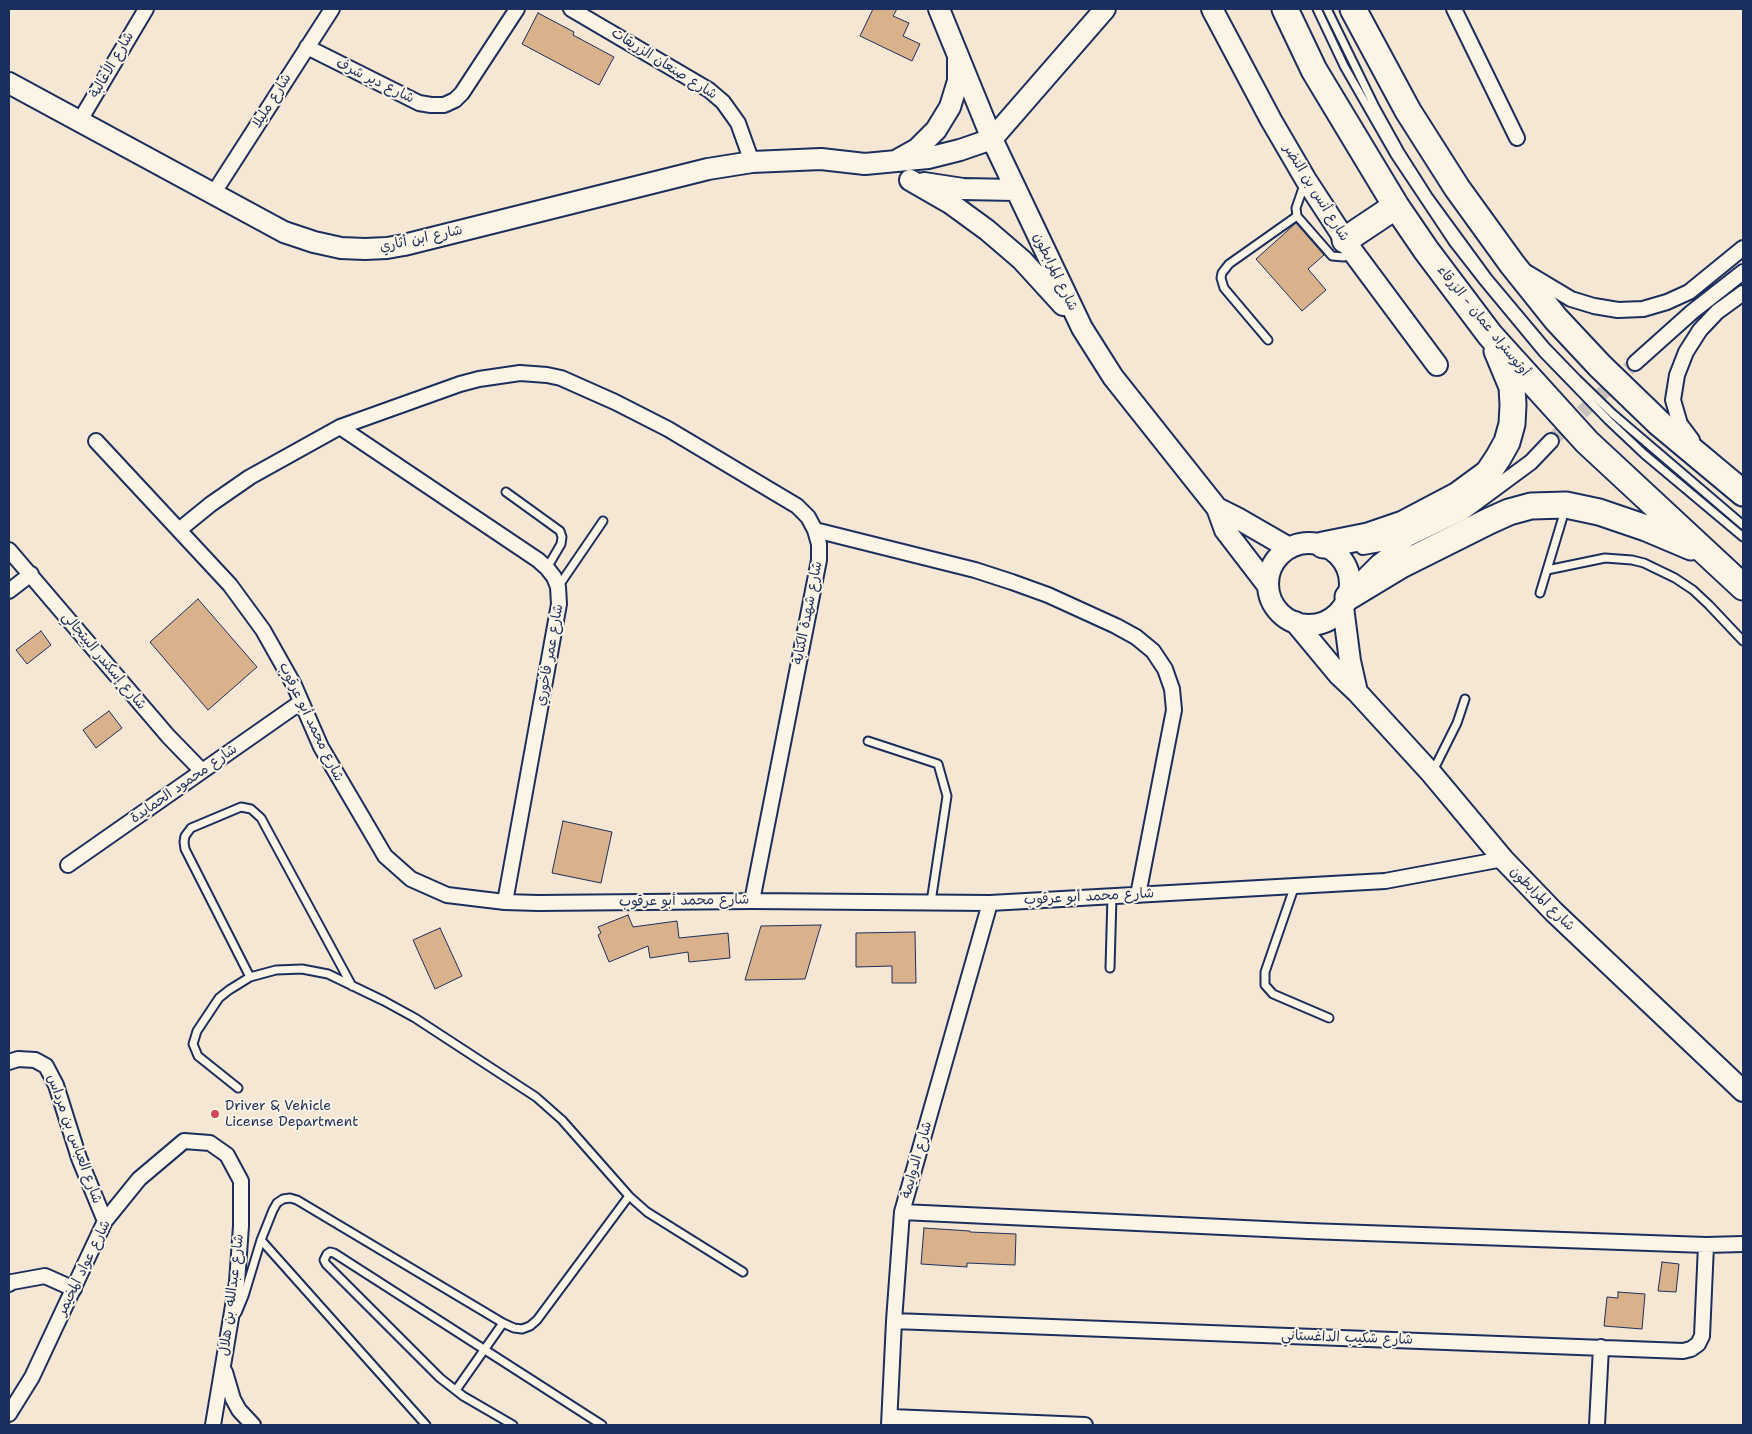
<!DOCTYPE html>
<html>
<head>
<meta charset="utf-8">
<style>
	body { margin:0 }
	#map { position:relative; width:1752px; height:1434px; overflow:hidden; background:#f5e7d3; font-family:"Shantell Sans",sans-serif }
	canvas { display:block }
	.frame { position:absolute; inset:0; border:10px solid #1b2f5e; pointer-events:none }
</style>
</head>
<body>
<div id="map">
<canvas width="1752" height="1434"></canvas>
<div class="frame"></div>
</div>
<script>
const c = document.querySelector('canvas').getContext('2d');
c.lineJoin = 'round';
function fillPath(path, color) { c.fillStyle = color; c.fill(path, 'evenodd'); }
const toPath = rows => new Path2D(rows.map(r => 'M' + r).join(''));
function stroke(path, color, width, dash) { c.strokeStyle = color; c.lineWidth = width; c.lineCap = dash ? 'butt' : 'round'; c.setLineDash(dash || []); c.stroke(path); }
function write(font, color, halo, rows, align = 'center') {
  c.font = font + ' "Shantell Sans","Playpen Sans Arabic",sans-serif'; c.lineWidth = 4; c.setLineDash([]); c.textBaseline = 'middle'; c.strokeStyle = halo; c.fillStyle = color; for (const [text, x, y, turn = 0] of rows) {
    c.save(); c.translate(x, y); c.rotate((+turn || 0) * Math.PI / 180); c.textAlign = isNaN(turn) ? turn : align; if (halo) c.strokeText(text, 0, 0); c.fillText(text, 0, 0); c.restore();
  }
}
const building = toPath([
	[873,9,897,9,893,16,909,23,903,36,920,44,912,61,860,36,873,9],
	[538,13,574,32,573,35,614,57,599,85,522,44,538,13],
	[1296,223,1324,255,1308,269,1326,290,1302,311,1256,259,1296,223],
	[198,599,257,667,208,710,150,642,198,599],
	[41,631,51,645,27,664,16,650,41,631],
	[109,711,122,728,96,748,83,730,109,711],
	[563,821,612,832,601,883,552,873,563,821],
	[628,915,633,927,677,921,679,938,728,933,730,958,689,962,688,952,650,958,648,946,609,962,598,935,601,933,598,927,628,915],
	[821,925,805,979,745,980,761,926,821,925],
	[440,928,462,976,435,989,413,940,440,928],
	[915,932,916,983,892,983,892,966,856,967,856,933,915,932],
	[924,1228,970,1231,970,1232,1016,1234,1015,1265,967,1263,967,1267,921,1264,924,1228],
	[1662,1262,1679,1264,1676,1292,1658,1291,1662,1262],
	[1618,1292,1645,1294,1642,1329,1604,1326,1607,1297,1618,1298,1618,1292]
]);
fillPath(building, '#d9b18a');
stroke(building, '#1b2f5e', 1);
stroke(toPath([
	[1551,441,1635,363]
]), '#c9c2bc', 14, [14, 7]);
const lane = toPath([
	[1317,9,1344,66,1395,155,1453,242,1485,283,1543,353,1608,420,1644,454,1743,537],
	[1327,9,1375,107,1400,152,1428,196,1488,278,1546,347,1577,379,1613,414,1743,525],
	[1304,185,1296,208,1297,216,1332,256,1344,257,1352,254],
	[1268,340,1224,288,1221,278,1222,273,1229,264,1297,216],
	[506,492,560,531,562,537,561,544,547,568],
	[1547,570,1605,558,1632,560,1644,563,1675,578,1693,590,1709,605,1743,641],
	[558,587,603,521],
	[1540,593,1565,510],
	[868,741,938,764,947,796,931,902],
	[1433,771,1457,723,1465,699],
	[1294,888,1265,972,1265,985,1273,994,1329,1018],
	[1110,968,1112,896],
	[250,977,185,849,184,842,185,836,191,828,241,807,251,809,261,818,352,986],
	[238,1088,198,1056,193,1044,197,1031,219,998,229,990,250,977,276,970,302,969,328,974,384,1001,415,1018,536,1097,562,1120,629,1196,647,1212,743,1272],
	[261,1240,426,1425],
	[237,1313,244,1296,261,1240,273,1210,277,1203,283,1199,290,1198,297,1200,503,1323,514,1328,522,1329,530,1326,537,1320,629,1196],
	[456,1390,503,1323],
	[513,1425,463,1396,440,1378,326,1264,324,1260,327,1254,330,1252,334,1253,602,1425]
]);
const street = toPath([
	[571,9,709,90,723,102,738,123,752,162],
	[1454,9,1517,138],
	[307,47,419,103,431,105,444,105,455,100,462,93,517,9],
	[79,122,146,9],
	[213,194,332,9],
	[1526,272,1571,299,1594,306,1618,310,1643,309,1667,302,1689,292,1743,248],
	[1635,363,1692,312,1743,272],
	[340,427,538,560,547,568,554,577,558,587,559,604,505,902],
	[1692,440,1680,424,1673,400,1677,375,1686,352,1700,330,1717,312,1743,293],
	[96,441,230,585,263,630,294,685,321,747,385,856,411,879,447,895,505,902,538,903,752,901,990,903,1385,881,1503,859],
	[179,530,211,504,250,477,340,427,460,384,479,379,520,373,547,375,561,378,615,402,668,429,797,506,808,517,815,530,819,544,819,560,752,901],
	[815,530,975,570,1012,582,1048,595,1116,626,1136,637,1153,651,1165,669,1172,689,1174,710,1138,895],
	[1363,547,1408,539,1462,513,1531,462,1551,441],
	[9,550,168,736,202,771],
	[1359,581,1378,562,1406,541],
	[9,591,31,574],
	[68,865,301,702],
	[9,1062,18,1059,35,1060,46,1066,56,1085,79,1158,105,1221],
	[902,1212,1308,1231,1706,1245,1743,1244],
	[9,1284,12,1282,45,1276,74,1289],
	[894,1321,1683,1351,1691,1349,1698,1344,1702,1336,1706,1245],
	[225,1372,233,1399,239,1410,253,1425],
	[9,1414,32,1377,105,1221,139,1179,184,1141,210,1143,227,1155,241,1181,241,1226,237,1282,213,1425],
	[891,1417,1085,1425],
	[889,1425,894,1321,902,1212,990,903],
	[1597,1425,1601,1347]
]);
const secondary = toPath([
	[939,9,992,139,1082,328,1113,377,1217,508,1225,530,1268,586],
	[1212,9,1271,120,1306,180,1353,252,1437,365],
	[9,83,284,232,314,242,341,248,365,249,387,248,404,245,708,169,752,162,821,159,865,164,928,158,960,150,992,139,1105,9],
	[899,159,917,149,936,130,950,107,958,81,958,59],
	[910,180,950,203,987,230,1022,260,1063,305],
	[924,183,963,189,1015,190],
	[1217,508,1237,518,1289,548],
	'1268 584a41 41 0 1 1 82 0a41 41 0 1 1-82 0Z',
	[1343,607,1350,661,1357,692],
	[1295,622,1339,675,1357,692,1432,774,1503,859,1554,912,1743,1091]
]);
const highway = toPath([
	[1285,9,1314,70,1396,206,1426,250,1490,335,1587,442,1743,587],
	[1353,9,1408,111,1457,188,1512,264,1556,319,1600,366,1659,423,1743,493],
	[1345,240,1396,206],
	[1323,545,1368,536,1403,524,1458,495,1488,473,1498,458,1507,442,1512,424,1513,405,1512,387,1497,351],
	[1348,597,1401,565,1489,521,1509,512,1531,506,1566,505,1599,512,1646,528,1691,547]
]);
stroke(lane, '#1b2f5e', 11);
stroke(street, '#1b2f5e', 18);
stroke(secondary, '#1b2f5e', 24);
stroke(highway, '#1b2f5e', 29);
stroke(lane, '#fcf5e5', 7);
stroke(street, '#fcf5e5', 14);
stroke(secondary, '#fcf5e5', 20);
stroke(highway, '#fcf5e5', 25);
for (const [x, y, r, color] of [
	[215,1114,5,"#d1495b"]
]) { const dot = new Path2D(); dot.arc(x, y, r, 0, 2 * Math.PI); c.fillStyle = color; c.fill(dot); stroke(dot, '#fcf5e5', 2); }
write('14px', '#1b2f5e', '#fcf5e5', [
	["شارع صنعان الزريقات",664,64,32],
	["شارع الأغالبة",112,65,-60],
	["شارع دير شرف",375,81,26],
	["شارع مليلا",272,101,-58],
	["شارع أنس بن النضر",1316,193,58],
	["شارع ابن أثاري",421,239,-12],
	["شارع المرابطون",1055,272,64],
	["أوتوستراد عمان - الزرقاء",1483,321,51],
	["شارع شهدة الكتابة",808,613,-79],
	["شارع عمر فاخوري",550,655,-80],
	["شارع إسكندر البيتجالي",104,661,50],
	["شارع محمد أبو عرقوب",311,722,64],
	["شارع محمود الحمايدة",184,784,-35],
	["شارع محمد أبو عرقوب",1089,897,-3],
	["شارع المرابطون",1542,899,45],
	["شارع محمد أبو عرقوب",684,901,-1],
	["شارع العباس بن مرداس",74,1139,70],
	["شارع الدوايمة",917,1160,-74],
	["شارع عواد المخيمر",84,1268,-64],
	["شارع عبدالله بن هلال",232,1295,-83],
	["شارع شكيب الداغستاني",1347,1338,2]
]);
write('14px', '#1b2f5e', '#fcf5e5', [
	["Driver & Vehicle",225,1106],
	["License Department",225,1122]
], 'left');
</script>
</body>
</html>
